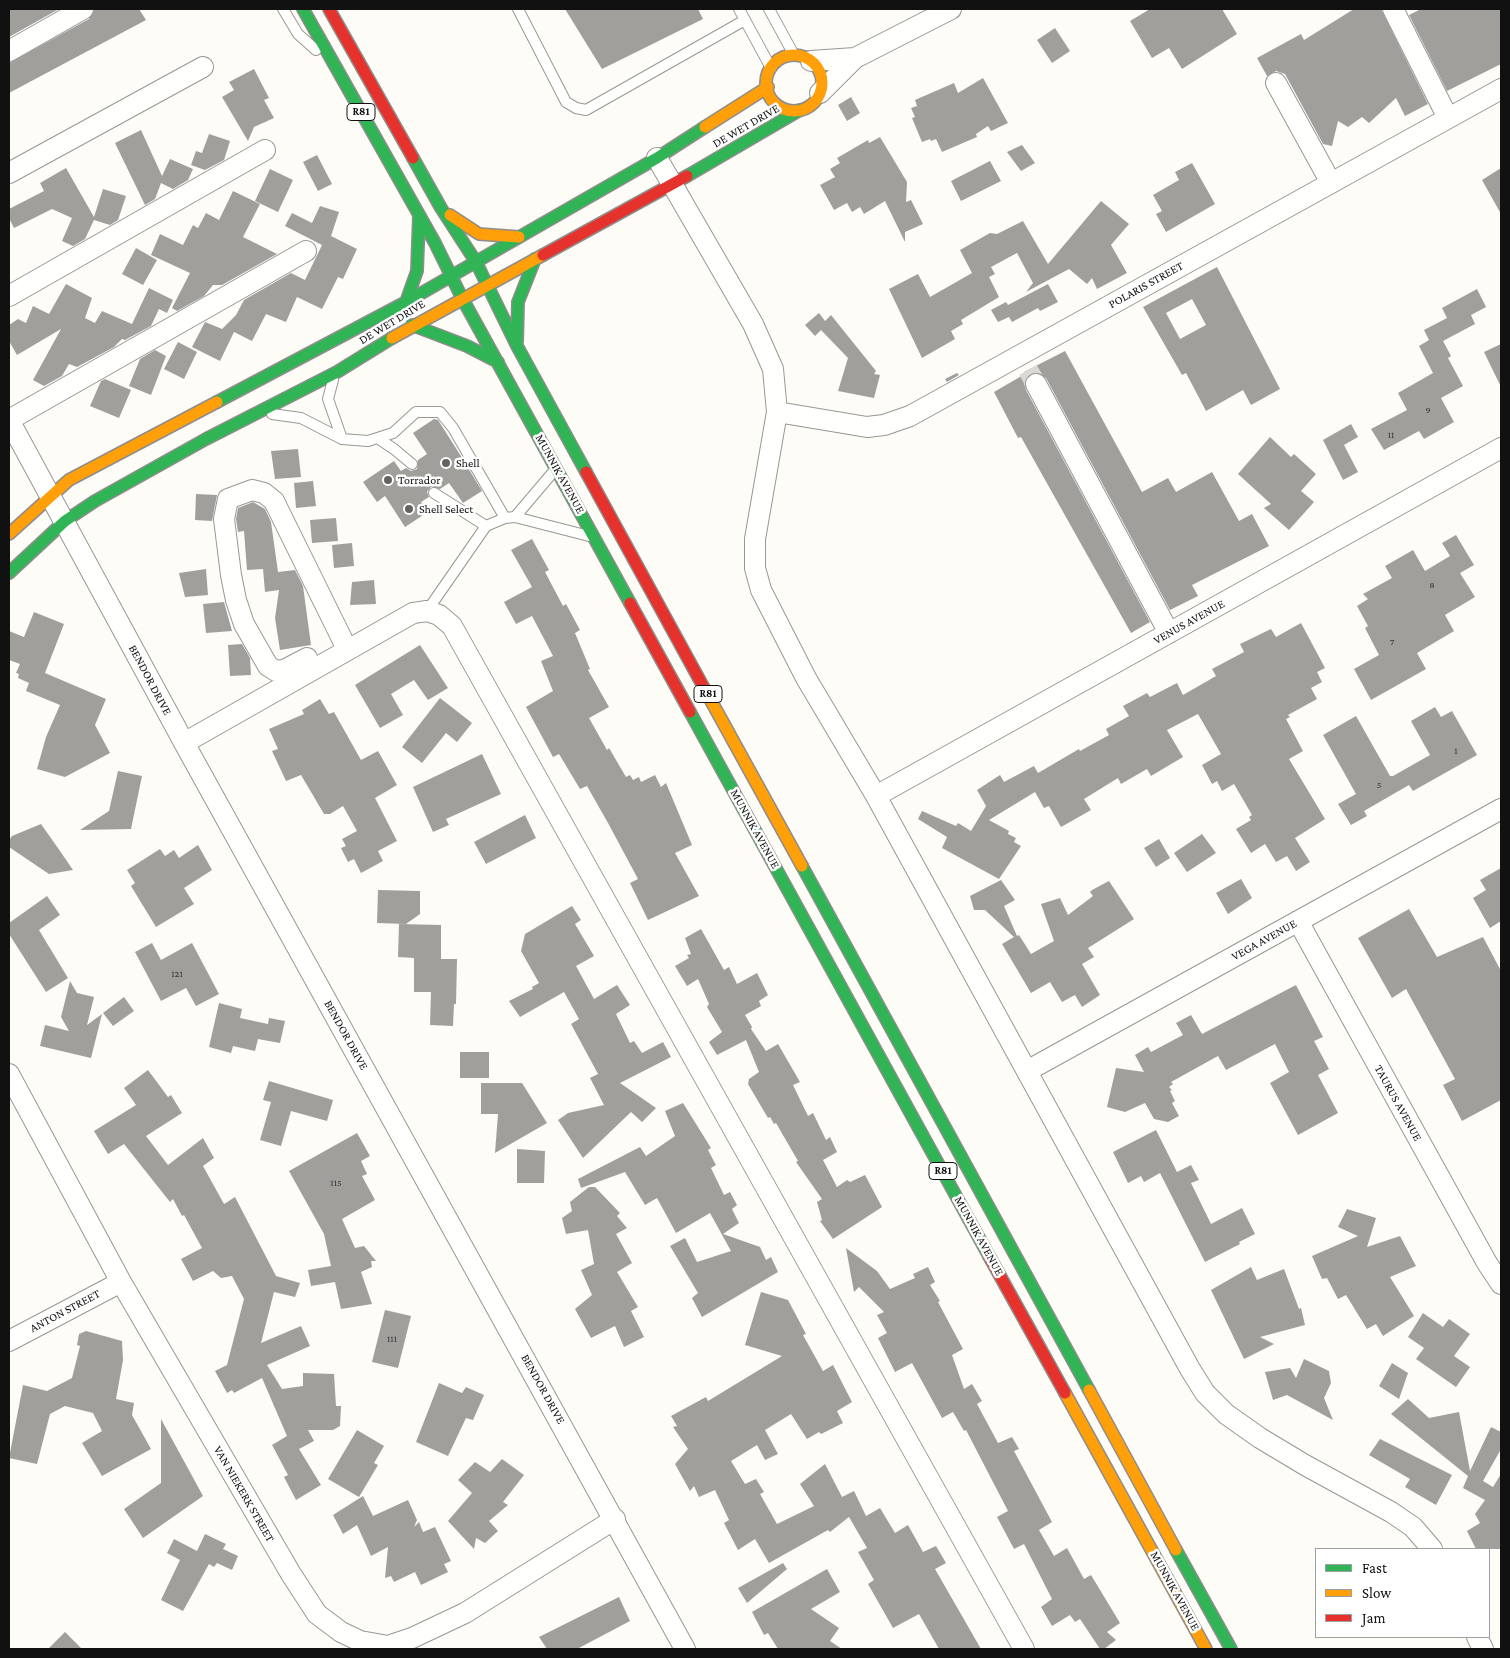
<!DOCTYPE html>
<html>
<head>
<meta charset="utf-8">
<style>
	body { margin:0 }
	#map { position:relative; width:1510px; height:1658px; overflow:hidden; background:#fdfcf7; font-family:"Crimson Pro",serif }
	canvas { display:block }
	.frame { position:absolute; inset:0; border:10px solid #111; pointer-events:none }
	.legend { position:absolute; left:1315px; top:1548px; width:175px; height:90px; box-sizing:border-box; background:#fff; border:1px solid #a0a0a0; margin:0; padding:6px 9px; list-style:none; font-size:15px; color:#111 }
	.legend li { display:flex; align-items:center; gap:10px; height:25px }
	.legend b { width:25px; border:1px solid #a0a0a0 }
</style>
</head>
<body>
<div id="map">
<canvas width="1510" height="1658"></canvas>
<div class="frame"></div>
<ul class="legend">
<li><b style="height:6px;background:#30b455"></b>Fast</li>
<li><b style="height:6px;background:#ff9f0a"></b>Slow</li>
<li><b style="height:6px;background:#e5322d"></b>Jam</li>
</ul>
</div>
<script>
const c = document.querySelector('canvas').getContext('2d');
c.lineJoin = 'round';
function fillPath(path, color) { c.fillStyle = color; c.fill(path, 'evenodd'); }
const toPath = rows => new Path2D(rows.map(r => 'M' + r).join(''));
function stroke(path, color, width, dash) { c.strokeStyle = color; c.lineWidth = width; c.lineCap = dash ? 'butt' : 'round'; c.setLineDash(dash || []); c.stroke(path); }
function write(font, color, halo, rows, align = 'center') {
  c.font = font + ' "Crimson Pro",serif'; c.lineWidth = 5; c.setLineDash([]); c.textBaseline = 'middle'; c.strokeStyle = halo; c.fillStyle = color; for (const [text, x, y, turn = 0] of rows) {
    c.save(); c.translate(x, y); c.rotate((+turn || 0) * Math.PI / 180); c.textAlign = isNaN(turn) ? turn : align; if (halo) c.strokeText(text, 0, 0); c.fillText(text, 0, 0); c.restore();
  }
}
fillPath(toPath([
	[9,9,59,9,9,37],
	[95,9,139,9,146,20,9,93,9,63,89,19],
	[565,9,698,9,703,19,602,69],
	[1150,9,1222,9,1237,34,1182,69,1169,48,1152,58,1130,21],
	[1354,9,1381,9,1428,104,1405,116,1396,98,1369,123,1362,117,1348,127,1338,121,1332,146,1323,144,1285,74,1276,71,1267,76,1257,58,1301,34,1304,40],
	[1421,9,1501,9,1501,64,1447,91,1409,15],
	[1055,28,1070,51,1052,63,1037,40],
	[254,69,269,98,264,100,274,118,254,127,248,141,222,97,234,90,229,82],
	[983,78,1008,123,991,131,988,126,976,134,977,137,942,152,936,139,931,141,930,139,922,142,912,118,915,117,911,108,917,106,915,100,954,83,958,93],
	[851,97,860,113,847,121,838,105],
	[141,130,162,176,170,159,193,169,188,180,173,189,161,183,155,199,145,205,115,143],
	[209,134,230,141,224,160,205,170,191,165,196,151,202,153],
	[880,137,907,182,906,202,911,200,923,224,905,232,905,242,885,201,864,214,860,207,852,212,847,203,834,210,820,185,835,177,830,169,840,163,837,158,868,140,869,143],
	[1022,145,1035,163,1021,171,1007,152],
	[317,155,332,184,318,191,303,162],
	[990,161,1001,181,961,201,951,181],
	[1192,163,1215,204,1166,232,1156,214,1162,211,1153,195,1179,180,1175,172],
	[66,168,94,217,103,189,126,196,118,220,110,225,94,220,85,239,73,246,62,241,72,218,52,209,14,228,9,218,9,209,44,191,40,183],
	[1501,168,1501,214,1482,180],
	[270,169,293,180,278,212,255,201],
	[233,191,260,204,243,237,277,254,222,285,213,285,204,296,177,311,172,308,190,273,151,255,160,234,183,245,193,225,198,228,206,213,219,220],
	[1101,201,1129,224,1111,245,1127,273,1097,289,1092,278,1087,284,1069,269,1026,292,1033,283,1017,253,991,267,995,274,989,277,999,297,961,320,963,324,951,331,955,339,922,358,889,289,918,274,930,297,972,273,960,250,990,233,997,234,1023,221,1048,264],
	[320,206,339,212,331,236,357,249,343,279,338,277,322,309,297,297,286,322,266,314,252,341,234,332,220,361,192,347,205,322,222,329,236,315,244,300,291,273,305,280,322,245,285,226,292,213,312,223],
	[136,248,157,260,143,285,122,274],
	[1217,267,1280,389,1251,405,1243,390,1206,411,1186,373,1182,375,1143,307],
	[1192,299,1206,325,1180,339,1166,313],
	[66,284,92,298,85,318,95,323,102,311,132,324,149,288,173,300,167,313,159,309,151,326,125,340,122,339,114,347,77,367,69,364,62,376,44,386,33,380,61,329,17,355,9,341,9,325,18,319,26,323,33,306,49,314],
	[1048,284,1058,302,1040,311,1038,308,1012,322,1009,317,998,322,991,310,1006,302,1008,305],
	[1477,289,1486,307,1471,315,1475,324,1443,341,1451,356,1448,358,1463,386,1441,398,1454,422,1424,439,1419,431,1384,450,1371,429,1407,410,1398,393,1433,373,1419,346,1429,340,1424,330,1447,318,1442,308],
	[819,313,825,321,831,315,876,371,874,374,880,375,874,398,838,391,848,358,821,330,815,336,805,325],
	[178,342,197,352,184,379,164,369],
	[1501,344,1501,387,1484,352],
	[155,350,166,356,151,395,129,386,140,359],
	[1065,351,1142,492,1168,478,1176,492,1212,472,1239,521,1252,514,1269,546,1192,585,1198,596,1170,610,1046,378,1037,372,1030,374,1024,383,1026,390,1150,622,1131,633,1021,437,1018,438,994,392,1025,374,1024,372],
	[957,373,959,375,947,382,945,379],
	[105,379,131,390,119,418,90,406,101,381],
	[434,419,438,420,459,453,482,491,463,503,449,483,440,489,431,487,427,492,429,497,421,502,428,512,405,527,385,496,377,502,363,482,394,461,401,471,406,468,411,471,417,469,418,460,427,454,413,433],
	[1351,424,1358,437,1344,445,1358,472,1343,480,1323,440],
	[1270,437,1291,457,1294,454,1316,474,1301,491,1314,502,1289,530,1264,508,1271,504,1238,474],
	[298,449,301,477,275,479,271,451],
	[313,481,316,506,296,508,294,483],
	[196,494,217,495,212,521,195,520],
	[253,502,265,509,271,522,278,572,295,570,303,586,311,645,280,650,275,618,279,590,265,592,263,569,247,570,244,531,238,532,236,519,238,508],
	[336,518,338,541,312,543,310,520],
	[1456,535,1474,565,1460,573,1475,597,1445,615,1454,631,1417,653,1426,669,1371,700,1354,669,1379,655,1365,628,1368,626,1357,606,1368,599,1363,594,1392,578,1385,566,1413,550,1425,571,1450,556,1442,543],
	[532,539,549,570,545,572,563,606,566,604,580,630,575,633,590,669,588,670,609,707,589,718,607,750,609,748,626,777,630,775,633,780,639,777,641,782,655,775,661,787,666,783,692,845,675,853,699,896,648,920,630,883,638,879,608,823,587,786,580,789,559,754,553,757,526,707,553,691,541,661,553,656,532,616,516,624,504,602,532,587,511,550],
	[352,543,354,566,334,568,332,545],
	[206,569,208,595,185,597,179,573],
	[374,580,376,604,350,605,352,582],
	[224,602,232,631,206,633,203,604],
	[34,612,64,624,45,673,106,699,95,725,110,753,65,777,37,769,46,737,60,705,26,691,29,683,18,678,19,674,16,673,20,664,9,660,9,631,24,637],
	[1301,623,1325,668,1317,672,1322,682,1311,688,1317,699,1288,715,1290,717,1286,719,1303,751,1289,759,1325,819,1295,838,1310,862,1296,871,1287,856,1276,862,1265,844,1251,853,1236,829,1251,820,1249,817,1252,815,1234,784,1222,791,1217,781,1212,784,1202,765,1221,754,1198,714,1167,730,1183,757,1151,776,1147,769,1121,784,1118,778,1084,799,1091,810,1077,818,1061,827,1049,806,1044,808,1035,792,989,820,1009,831,1008,834,1016,838,1014,842,1021,846,999,879,942,848,947,837,918,819,922,811,956,826,958,823,971,831,986,806,977,790,1000,775,1004,782,1034,766,1038,773,1079,749,1080,751,1109,735,1106,729,1129,716,1123,706,1147,693,1150,697,1177,683,1183,695,1216,676,1212,669,1244,652,1240,644,1271,629,1276,637],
	[242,644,250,658,251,675,230,676,228,645],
	[420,645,448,688,428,700,414,680,391,694,403,715,380,728,355,685],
	[440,698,472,723,457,742,446,733,422,763,402,747],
	[320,699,329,714,334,712,361,760,378,751,397,785,375,798,397,841,378,851,383,861,361,873,354,859,348,862,341,848,346,846,342,839,357,831,343,806,330,814,324,814,301,775,286,781,272,751,278,749,269,729,304,714,302,710],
	[1435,707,1441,717,1452,711,1477,755,1413,791,1409,785,1364,811,1367,816,1351,825,1338,804,1356,794,1323,735,1356,716,1390,776,1393,776,1430,755,1411,721],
	[482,754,501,794,446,819,449,825,433,832,413,787],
	[118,771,142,776,131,829,80,830,109,811],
	[525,815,536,838,486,864,474,842],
	[41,824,60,851,73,870,49,874,9,847,9,840,12,836],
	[1202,834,1216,853,1187,872,1174,853],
	[1159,839,1170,858,1156,867,1144,848],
	[198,845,212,870,184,888,194,904,156,927,131,886,135,883,127,870,160,849,165,856,174,850,179,858],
	[1501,868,1501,921,1490,928,1473,898,1486,890,1480,880],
	[1241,879,1252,898,1228,914,1216,893],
	[1001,880,1015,900,1004,906,1017,936,1019,935,1031,954,1054,941,1041,904,1060,898,1068,915,1093,896,1090,892,1092,890,1109,881,1134,919,1088,948,1094,957,1082,964,1100,995,1082,1007,1075,995,1062,1002,1050,982,1031,993,1002,944,1014,937,985,910,974,910,970,896],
	[378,890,420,891,420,914,406,924,377,923],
	[47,896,60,915,39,930,68,978,46,992,9,934,9,923],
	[572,906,581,920,575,924,594,956,576,966,594,999,617,985,630,1005,616,1014,630,1043,634,1041,642,1053,663,1042,671,1057,620,1083,656,1108,642,1122,631,1112,583,1158,558,1120,568,1113,604,1105,590,1078,598,1074,571,1024,579,1019,564,992,520,1017,509,1001,533,989,532,987,539,983,521,951,525,934],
	[1409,909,1437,957,1483,937,1501,971,1501,1100,1462,1121,1443,1085,1455,1079,1406,989,1392,998,1358,938],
	[399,924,441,925,441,959,457,959,456,1004,454,1004,453,1026,430,1025,431,992,414,992,414,958,398,957],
	[701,929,724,970,729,967,737,984,757,973,768,995,759,1001,761,1006,745,1015,752,1027,751,1029,766,1051,778,1044,800,1082,793,1085,808,1116,813,1113,826,1140,830,1137,837,1152,823,1160,837,1187,847,1180,850,1182,865,1175,882,1207,833,1239,820,1221,822,1220,817,1202,822,1199,796,1162,798,1161,776,1123,774,1124,770,1117,768,1118,748,1084,749,1079,759,1072,746,1040,717,1055,709,1042,722,1032,707,1007,709,1004,698,979,687,986,675,966,689,958,687,955,691,954,685,938],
	[152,943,161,960,192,943,219,994,196,1006,186,988,161,1001,135,952],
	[70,981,77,993,94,997,87,1025,102,1014,91,1058,40,1046,45,1025,69,1031,61,1017],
	[1296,985,1323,1037,1314,1041,1329,1069,1318,1075,1338,1113,1298,1135,1270,1083,1289,1072,1275,1044,1226,1070,1218,1056,1171,1082,1173,1084,1169,1087,1172,1090,1170,1091,1175,1101,1172,1103,1179,1116,1168,1122,1154,1119,1145,1103,1125,1112,1107,1107,1116,1068,1144,1072,1135,1055,1148,1047,1151,1052,1183,1035,1176,1023,1191,1015,1202,1034],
	[124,997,134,1011,113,1026,103,1013],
	[219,1003,242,1009,240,1018,268,1024,269,1018,285,1021,280,1043,258,1039,255,1051,233,1046,231,1053,209,1047],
	[460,1052,489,1052,489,1078,460,1078],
	[148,1070,168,1097,171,1095,182,1113,146,1136,168,1165,203,1138,214,1158,203,1166,224,1204,235,1197,276,1276,300,1283,295,1297,274,1292,261,1343,301,1326,310,1346,267,1365,282,1389,303,1386,303,1373,334,1374,336,1406,341,1406,340,1426,333,1430,308,1430,314,1441,299,1449,321,1485,296,1500,284,1477,288,1475,272,1445,287,1436,262,1378,234,1393,232,1390,227,1393,215,1371,227,1365,244,1299,232,1276,221,1278,213,1271,193,1281,181,1259,202,1248,184,1215,182,1216,173,1199,170,1202,124,1144,108,1154,94,1131,136,1105,124,1088],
	[269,1081,333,1100,327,1121,291,1111,281,1146,260,1140,271,1102,263,1100],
	[481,1083,522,1083,547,1123,495,1153,498,1114,481,1114],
	[683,1103,711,1148,708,1150,716,1165,711,1168,724,1195,730,1192,737,1205,732,1209,739,1223,723,1234,760,1247,766,1260,771,1257,778,1272,702,1317,692,1298,698,1293,670,1246,685,1238,697,1262,731,1251,710,1213,676,1233,657,1198,645,1205,625,1172,581,1188,578,1179,640,1147,646,1156,675,1136,665,1111],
	[1156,1130,1177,1172,1191,1165,1199,1180,1191,1183,1211,1224,1242,1208,1255,1234,1239,1242,1240,1244,1205,1262,1160,1173,1144,1182,1141,1176,1128,1183,1113,1152],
	[357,1133,370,1156,361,1161,367,1174,362,1176,375,1200,342,1219,355,1248,364,1246,376,1261,371,1261,372,1267,361,1272,372,1304,341,1309,335,1282,311,1286,308,1270,331,1266,324,1234,289,1171],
	[517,1149,545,1151,544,1183,517,1183],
	[589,1187,595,1187,620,1213,617,1216,627,1228,616,1234,632,1263,617,1272,638,1307,631,1311,644,1337,624,1347,615,1326,591,1338,575,1309,592,1295,581,1270,594,1264,588,1230,566,1234,562,1218,572,1211,570,1202],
	[1347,1209,1376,1218,1367,1247,1400,1236,1416,1266,1390,1277,1414,1316,1383,1336,1376,1324,1367,1329,1346,1295,1338,1299,1327,1278,1322,1279,1312,1256,1358,1236,1338,1227],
	[846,1248,877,1271,890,1289,915,1278,913,1274,928,1267,935,1282,930,1285,940,1301,938,1302,963,1349,952,1355,964,1389,972,1384,982,1401,977,1404,998,1443,1012,1437,1019,1449,1014,1451,1052,1522,1039,1530,1054,1556,1067,1548,1084,1579,1091,1575,1120,1623,1107,1632,1116,1640,1104,1649,1100,1649,1080,1619,1075,1622,1070,1615,1052,1626,1041,1607,1052,1599,1024,1544,1014,1549,997,1517,1008,1511,966,1430,964,1431,953,1412,942,1418,912,1363,895,1372,878,1338,887,1333,877,1315,884,1312,859,1287,854,1292],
	[1251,1267,1257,1280,1284,1269,1299,1309,1301,1308,1305,1325,1260,1337,1274,1344,1244,1359,1211,1290],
	[761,1292,788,1300,806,1334,803,1335,823,1371,833,1365,852,1402,837,1411,843,1423,821,1434,819,1432,807,1439,791,1414,765,1430,778,1454,765,1460,757,1445,731,1461,745,1484,756,1479,764,1492,760,1494,777,1524,814,1506,800,1484,825,1464,842,1497,854,1491,866,1516,880,1508,895,1533,908,1525,923,1552,936,1546,946,1563,935,1569,981,1649,939,1649,919,1614,893,1628,868,1584,874,1580,858,1552,867,1548,849,1517,830,1532,828,1530,769,1563,755,1539,738,1550,724,1523,729,1520,715,1490,699,1497,694,1486,690,1491,675,1464,688,1449,673,1427,677,1426,671,1416,706,1397,708,1401,782,1356,745,1345],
	[385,1310,411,1316,398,1368,372,1362],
	[1423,1313,1443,1327,1449,1319,1470,1334,1454,1356,1470,1367,1456,1387,1416,1359,1424,1348,1408,1337],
	[86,1331,122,1341,123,1360,116,1399,134,1403,132,1415,151,1449,102,1476,82,1443,102,1431,93,1413,65,1406,50,1414,37,1464,9,1458,23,1385,47,1391,72,1378,80,1346,77,1345,79,1334],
	[1304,1359,1329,1371,1331,1383,1324,1398,1333,1420,1287,1395,1273,1400,1265,1372,1290,1368,1296,1378],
	[1392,1363,1408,1373,1399,1399,1379,1386],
	[439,1383,462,1393,466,1387,484,1395,473,1420,466,1418,448,1456,416,1442],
	[1408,1399,1429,1418,1459,1412,1470,1471,1491,1427,1501,1432,1501,1449,1483,1481,1493,1487,1501,1474,1501,1549,1476,1549,1467,1531,1480,1523,1475,1514,1485,1500,1463,1488,1468,1476,1391,1414],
	[161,1419,203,1496,143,1538,124,1509,161,1483],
	[357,1430,384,1446,374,1463,378,1465,359,1497,328,1479],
	[1380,1439,1452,1475,1436,1505,1405,1487,1410,1479,1369,1455],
	[502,1459,524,1475,503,1502,508,1505,489,1521,498,1531,485,1543,476,1538,474,1549,448,1521,472,1493,458,1480,475,1462,490,1472],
	[363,1496,373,1516,408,1500,417,1520,414,1527,419,1522,423,1532,435,1527,451,1561,444,1564,448,1572,421,1585,415,1572,394,1582,391,1576,385,1578,388,1547,371,1556,357,1525,343,1534,333,1515],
	[205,1534,226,1544,223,1549,238,1556,232,1570,217,1563,214,1567,209,1564,183,1611,161,1600,180,1560,167,1553,174,1539,197,1551],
	[783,1563,787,1569,747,1603,738,1588],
	[827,1569,840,1592,811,1609,839,1628,830,1641,842,1649,778,1649,768,1633,764,1635,752,1612],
	[619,1597,630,1621,577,1649,547,1649,539,1637],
	[65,1632,82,1649,48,1649]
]), '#a19f9c');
stroke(toPath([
	[1028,370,1036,384]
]), '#dad9d4', 20, [20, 10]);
const lane = toPath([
	[283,9,298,34,316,50],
	[518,9,566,102,576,108,586,110,745,20],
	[739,9,771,68],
	[769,9,794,55],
	[333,380,328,399,342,439],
	[272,414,301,418,342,439,368,441,393,433,416,412,440,412,453,428,505,518],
	[379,439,394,449,412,464],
	[434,493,486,526],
	[515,517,554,471],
	[427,611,486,526,505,518,515,517,589,536]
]);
const street = toPath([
	[1393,9,1448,118],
	[9,51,83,9],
	[811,61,855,58],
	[1276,83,1331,183],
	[820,93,855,58,951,9],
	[657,158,753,324,773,369,777,412,755,539,755,568,761,590,806,678,876,796,1190,1369,1205,1393,1226,1414,1260,1438,1305,1465,1391,1512,1413,1527,1432,1549],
	[9,173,203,67],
	[9,296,265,150],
	[1036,384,1169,633],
	[777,412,867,427,884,425,910,416,1501,89],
	[9,420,188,750,685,1649],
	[9,420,306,251],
	[307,658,284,670,276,671,268,666,244,624,236,600,231,575,224,519,228,499,252,490,264,493,274,501,347,649],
	[184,743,413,613,427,611,439,615,452,626,1024,1649],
	[876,796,1501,448],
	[1298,921,1487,1263,1501,1284],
	[1027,1071,1501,809],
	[9,1074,121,1282,291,1574,317,1614,341,1632,360,1641,388,1646,412,1638,465,1613,615,1519],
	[9,1341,121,1282],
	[1477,1637,1483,1649]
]);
const fast = toPath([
	[303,9,435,243,462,298,630,603],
	[413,158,441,208,476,262,517,346,586,472],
	[687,176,800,110],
	[406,302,417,271,419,216],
	[412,325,467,346,498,362],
	[517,342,518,302,535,259],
	[217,402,406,302,657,158,705,127],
	[9,573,65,521,95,501,206,439,337,372,392,338],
	[690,712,989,1256],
	[802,866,1089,1390],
	[1176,1550,1231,1649]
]);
const slow = toPath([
	'766 83a28 28 0 1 1 56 0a28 28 0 1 1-56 0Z',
	[705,127,768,87],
	[450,215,479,234,519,237],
	[392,338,543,255],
	[9,534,69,480,217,402],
	[704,688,802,866],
	[1089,1390,1176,1550],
	[1065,1393,1206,1649]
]);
const jam = toPath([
	[329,9,413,158],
	[543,255,687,176],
	[586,472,704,688],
	[630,603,690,712],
	[989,1256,1065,1393]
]);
stroke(lane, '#979795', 12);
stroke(street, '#979795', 22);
stroke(fast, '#8e8d8b', 14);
stroke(slow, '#8e8d8b', 14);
stroke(jam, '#8e8d8b', 14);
stroke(lane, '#fffffe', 10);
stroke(street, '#fffffe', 20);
stroke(fast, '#30b455', 11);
stroke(slow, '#ff9f0a', 11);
stroke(jam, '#e5322d', 11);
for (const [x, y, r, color] of [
	[446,463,5,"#646362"],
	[388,480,5,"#646362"],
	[409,509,5,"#646362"]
]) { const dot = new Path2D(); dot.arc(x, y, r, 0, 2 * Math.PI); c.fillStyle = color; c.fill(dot); stroke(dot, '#fff', 2); }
write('10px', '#353434', null, [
	["9",1428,410],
	["11",1391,435],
	["8",1432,585],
	["7",1392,642],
	["1",1456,751],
	["5",1379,785],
	["121",177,974],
	["115",336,1183],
	["111",392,1339]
]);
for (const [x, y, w] of [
	[361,112,28],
	[708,694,28],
	[943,1171,28]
]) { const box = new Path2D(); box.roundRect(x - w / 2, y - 8.5, w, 17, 4); c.fillStyle = '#fff'; c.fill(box); stroke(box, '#111', 1); }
write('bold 11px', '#111', null, [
	["R81",361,112],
	["R81",708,694],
	["R81",943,1171]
]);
write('12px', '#111', '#fff', [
	["DE WET DRIVE",746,126,-30],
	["POLARIS STREET",1146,285,-29],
	["DE WET DRIVE",392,322,-31],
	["MUNNIK AVENUE",560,474,61],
	["VENUS AVENUE",1189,622,-29],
	["BENDOR DRIVE",150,680,62],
	["MUNNIK AVENUE",755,829,61],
	["VEGA AVENUE",1264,940,-29],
	["BENDOR DRIVE",346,1035,61],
	["TAURUS AVENUE",1398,1103,61],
	["MUNNIK AVENUE",979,1236,61],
	["ANTON STREET",65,1311,-28],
	["BENDOR DRIVE",543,1389,61],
	["VAN NIEKERK STREET",244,1494,60],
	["MUNNIK AVENUE",1175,1591,61]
]);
write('12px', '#111', '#fff', [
	["Shell",456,463],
	["Torrador",398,480],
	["Shell Select",419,509]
], 'left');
</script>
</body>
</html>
